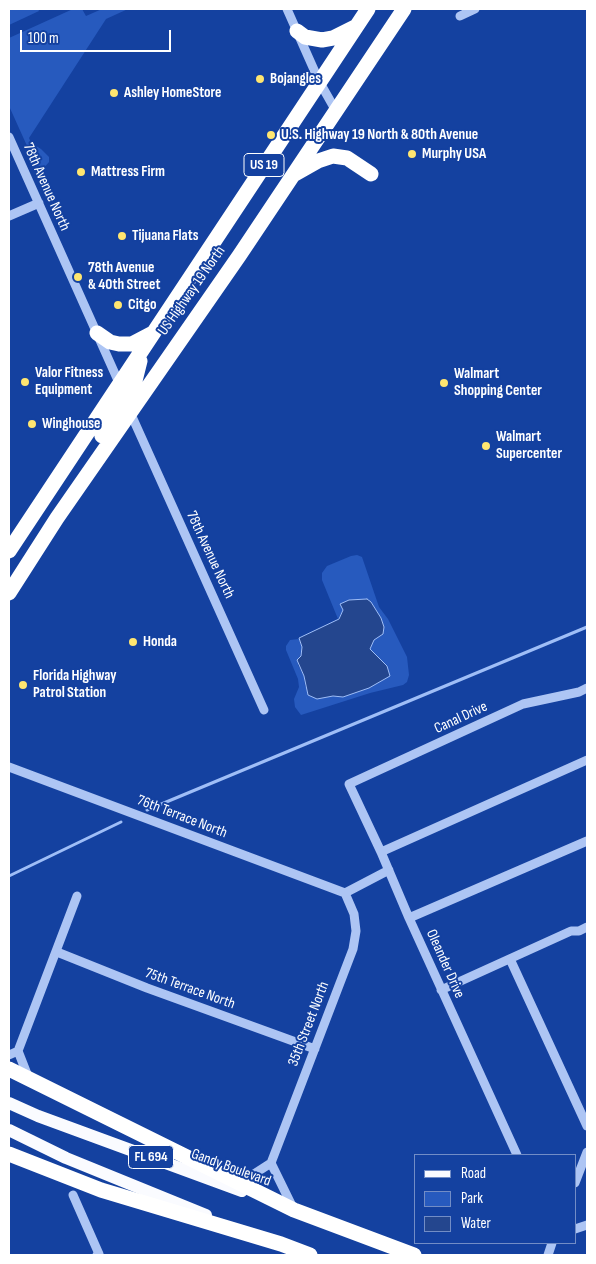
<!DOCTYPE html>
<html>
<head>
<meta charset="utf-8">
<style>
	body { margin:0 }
	#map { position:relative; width:596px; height:1264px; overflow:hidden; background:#1441a0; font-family:"Sofia Sans Condensed",sans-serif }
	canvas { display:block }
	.frame { position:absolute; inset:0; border:10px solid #fff; pointer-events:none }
	.legend { position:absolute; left:414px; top:1154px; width:162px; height:90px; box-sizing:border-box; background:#1441a0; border:1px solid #728dc6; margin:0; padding:6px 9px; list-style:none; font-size:15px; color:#fff }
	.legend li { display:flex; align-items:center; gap:10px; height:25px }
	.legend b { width:25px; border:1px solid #728dc6 }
	.scale { position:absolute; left:20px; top:30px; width:151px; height:22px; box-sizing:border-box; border:2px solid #fff; border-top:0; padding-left:6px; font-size:15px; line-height:18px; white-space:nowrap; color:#fff; -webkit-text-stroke:4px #1441a0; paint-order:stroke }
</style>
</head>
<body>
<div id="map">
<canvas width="596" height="1264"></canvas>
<div class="frame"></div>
<ul class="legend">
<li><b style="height:6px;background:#fafbff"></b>Road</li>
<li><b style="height:14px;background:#275abe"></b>Park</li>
<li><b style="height:14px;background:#24468e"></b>Water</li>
</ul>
<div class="scale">100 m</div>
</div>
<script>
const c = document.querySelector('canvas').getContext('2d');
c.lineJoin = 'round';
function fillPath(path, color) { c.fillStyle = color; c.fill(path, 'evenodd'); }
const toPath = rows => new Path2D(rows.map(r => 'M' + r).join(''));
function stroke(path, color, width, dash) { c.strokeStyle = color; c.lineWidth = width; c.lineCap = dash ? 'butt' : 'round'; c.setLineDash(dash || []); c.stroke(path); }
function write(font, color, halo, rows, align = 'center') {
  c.font = font + ' "Sofia Sans Condensed",sans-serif'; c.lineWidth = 4; c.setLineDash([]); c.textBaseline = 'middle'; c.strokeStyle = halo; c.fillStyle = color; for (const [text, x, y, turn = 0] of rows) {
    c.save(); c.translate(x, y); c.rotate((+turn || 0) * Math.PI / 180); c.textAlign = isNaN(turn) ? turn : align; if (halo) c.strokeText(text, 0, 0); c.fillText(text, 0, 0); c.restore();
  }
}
fillPath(toPath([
	[9,9,38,9,39,11,9,25],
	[73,9,82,9,86,16,102,9,128,9,106,19,29,138,31,143,41,149,49,157,49,162,43,169,37,168,9,106,9,38],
	[357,555,362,557,379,607,388,619,407,657,409,675,407,682,403,685,370,693,301,715,295,707,294,699,299,687,298,679,286,650,286,646,290,640,299,639,302,647,298,665,304,676,305,686,317,699,333,696,343,697,387,666,370,649,381,618,371,602,367,599,349,600,338,619,322,580,322,573,327,566,351,556]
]), '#275abe');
const water = toPath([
	[367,599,371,602,381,618,384,627,383,634,374,640,370,649,387,666,390,676,369,688,343,697,333,696,317,699,308,695,304,676,297,660,301,656,302,647,299,638,339,619,343,610,340,604,349,600,367,599]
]);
fillPath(water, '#24468e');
stroke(water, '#9fbef7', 1);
stroke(toPath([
	[147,810,587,627],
	[9,876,121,822]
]), '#9fbef7', 3);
stroke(toPath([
	[287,9,319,81,336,111],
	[460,16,475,9],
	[9,137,120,385],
	[9,216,39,203],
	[130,412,264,710],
	[9,767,345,893],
	[381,852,587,760],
	[345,893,389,870],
	[409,918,587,841],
	[57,952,147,988,315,1049],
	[510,959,587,1126],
	[441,990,571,931,579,931,587,927],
	[18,1051,29,1079],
	[9,1055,18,1051,77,896],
	[517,1155,409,918,381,852,349,784,523,704,579,692,587,688],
	[271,1163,294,1210],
	[240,1183,271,1163,353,949,356,931,354,914,345,893],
	[575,1183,587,1152],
	[73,1195,99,1254,97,1255],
	[575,1229,587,1225],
	[548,1255,552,1243]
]), '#adc5f4', 9);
stroke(toPath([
	[9,1103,38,1116,242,1191],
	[9,1130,66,1158,206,1215]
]), '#fafbff', 12);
stroke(toPath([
	[297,31,305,37,322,40,333,38,355,27],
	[295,174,318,161,333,156,347,158,371,174],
	[97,333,110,342,119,344,132,344,153,333],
	[130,410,132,393,140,361],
	[102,436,120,407,120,385],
	[9,551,368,9],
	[9,593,57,518,239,256,404,9],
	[9,1069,294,1210,414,1255],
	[9,1154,101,1190,281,1244,310,1255]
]), '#fff', 15);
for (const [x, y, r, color] of [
	[260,79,5,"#ffe670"],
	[114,93,5,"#ffe670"],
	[271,135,5,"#ffe670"],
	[412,154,5,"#ffe670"],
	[81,172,5,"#ffe670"],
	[122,236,5,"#ffe670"],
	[78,277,5,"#ffe670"],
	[118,305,5,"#ffe670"],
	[25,382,5,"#ffe670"],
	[444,383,5,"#ffe670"],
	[32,424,5,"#ffe670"],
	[486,446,5,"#ffe670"],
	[133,642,5,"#ffe670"],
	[23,685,5,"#ffe670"]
]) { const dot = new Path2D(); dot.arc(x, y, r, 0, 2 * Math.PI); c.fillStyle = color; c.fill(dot); stroke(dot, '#1441a0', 2); }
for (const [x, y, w] of [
	[264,165,40],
	[151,1157,45]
]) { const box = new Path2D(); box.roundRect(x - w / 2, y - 11.5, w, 23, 4); c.fillStyle = '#1441a0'; c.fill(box); stroke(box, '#fff', 1); }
write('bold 14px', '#fff', null, [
	["US 19",264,165],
	["FL 694",151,1157]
]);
write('bold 15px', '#fff', '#1441a0', [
	["Bojangles",270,79],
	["Ashley HomeStore",124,93],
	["U.S. Highway 19 North & 80th Avenue",281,135],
	["Murphy USA",422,154],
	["Mattress Firm",91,172],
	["Tijuana Flats",132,236],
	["78th Avenue",88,268],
	["& 40th Street",88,285],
	["Citgo",128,305],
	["Valor Fitness",35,373],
	["Equipment",35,390],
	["Walmart",454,374],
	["Shopping Center",454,391],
	["Winghouse",42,424],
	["Walmart",496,437],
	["Supercenter",496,454],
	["Honda",143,642],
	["Florida Highway",33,676],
	["Patrol Station",33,693]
], 'left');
write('15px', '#fff', '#1441a0', [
	["78th Avenue North",46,187,66],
	["US Highway 19 North",192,291,-55],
	["78th Avenue North",210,555,65],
	["Canal Drive",461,718,-25],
	["76th Terrace North",182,817,21],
	["Oleander Drive",445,964,66],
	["75th Terrace North",190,989,20],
	["35th Street North",309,1024,-69],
	["Gandy Boulevard",231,1168,20]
]);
</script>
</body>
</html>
